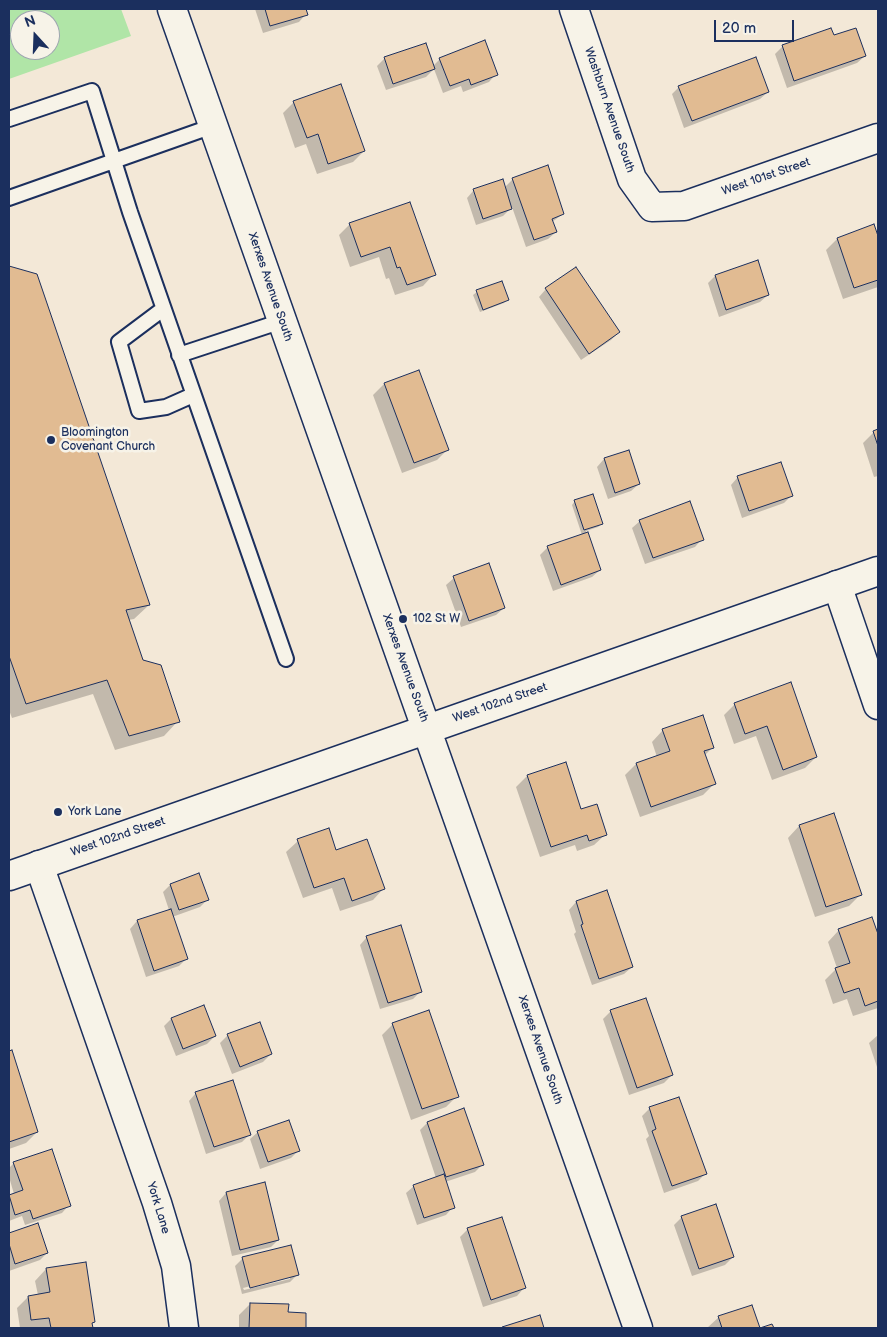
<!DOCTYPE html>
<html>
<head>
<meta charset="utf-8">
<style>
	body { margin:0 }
	#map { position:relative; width:887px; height:1337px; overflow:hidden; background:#f3e8d7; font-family:"Balsamiq Sans",sans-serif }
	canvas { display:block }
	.frame { position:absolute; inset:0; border:10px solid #1b2f5e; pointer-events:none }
	.north { position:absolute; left:10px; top:10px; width:50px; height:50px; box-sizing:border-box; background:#f7f3e8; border:1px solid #9fa5b1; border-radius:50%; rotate:340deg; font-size:14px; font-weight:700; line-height:20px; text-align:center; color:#1b2f5e }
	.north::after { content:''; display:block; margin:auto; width:18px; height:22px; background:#1b2f5e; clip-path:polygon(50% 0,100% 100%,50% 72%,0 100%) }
	.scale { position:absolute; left:714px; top:20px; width:80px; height:22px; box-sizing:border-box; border:2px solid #1b2f5e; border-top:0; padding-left:6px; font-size:15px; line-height:18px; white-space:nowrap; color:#1b2f5e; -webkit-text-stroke:4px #f7f3e8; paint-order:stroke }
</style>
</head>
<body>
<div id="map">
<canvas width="887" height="1337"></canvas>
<div class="frame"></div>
<div class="north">N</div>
<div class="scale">20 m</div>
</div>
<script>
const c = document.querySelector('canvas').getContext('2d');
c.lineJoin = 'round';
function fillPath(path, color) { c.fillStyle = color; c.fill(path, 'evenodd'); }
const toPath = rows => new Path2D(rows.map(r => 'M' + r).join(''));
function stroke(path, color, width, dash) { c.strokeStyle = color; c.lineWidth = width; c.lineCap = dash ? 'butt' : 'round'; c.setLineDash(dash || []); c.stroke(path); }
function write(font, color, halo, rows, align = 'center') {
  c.font = font + ' "Balsamiq Sans",sans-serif'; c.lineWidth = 5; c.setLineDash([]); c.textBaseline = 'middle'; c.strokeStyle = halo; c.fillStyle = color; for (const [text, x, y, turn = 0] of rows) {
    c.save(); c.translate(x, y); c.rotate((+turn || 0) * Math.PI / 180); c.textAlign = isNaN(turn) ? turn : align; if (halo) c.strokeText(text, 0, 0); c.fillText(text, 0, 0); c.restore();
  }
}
fillPath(toPath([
	[9,9,121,9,131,36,9,79],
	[20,20,50,20,50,50,20,50]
]), '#b0e5a7');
fillPath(toPath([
	[255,9,304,9,306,14,299,22,263,33],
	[783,46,865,56,857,63,787,88,775,54],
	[385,58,432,67,440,59,496,74,489,82,463,92,461,86,443,93,434,69,426,77,386,90,377,66],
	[679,87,768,92,760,99,684,128,672,94],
	[294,102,364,151,353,162,317,174,306,144,295,148,283,113],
	[513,179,563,214,552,222,556,232,548,239,526,247,512,207,503,216,476,225,467,198,474,190,504,188],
	[409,203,434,274,423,286,395,295,389,278,386,279,379,257,350,267,339,235,350,224],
	[874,226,878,239,878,287,843,299,826,250,837,239],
	[9,267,36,275,149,605,134,619,128,620,142,661,178,721,164,736,115,750,93,694,12,718,9,710],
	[715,276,768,295,760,302,719,317,708,283],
	[546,289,619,332,611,340,581,360,539,297],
	[477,292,507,299,504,303,480,312,473,295],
	[418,371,448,449,437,460,402,473,373,395,384,384],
	[878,431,878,476,874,477,863,443,874,432],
	[628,452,639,484,631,491,608,499,597,467,604,459],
	[738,477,791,496,784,503,742,518,731,485],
	[575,501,602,524,598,527,586,531,600,570,592,577,553,591,540,555,548,547,582,535,572,505],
	[640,521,702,539,695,547,645,564,632,528],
	[454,578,504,608,496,615,461,627,446,585],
	[735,704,816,757,805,768,772,780,756,736,734,744,724,715],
	[663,730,713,747,704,756,714,784,703,795,640,817,625,775,636,764,657,757,652,742],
	[565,763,581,810,606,834,594,845,577,851,575,845,540,857,516,787,527,776],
	[833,815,860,895,849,906,815,917,788,838,799,826],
	[298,841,335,852,384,888,373,900,340,911,332,888,303,898,286,852],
	[170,885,207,900,200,907,172,917,186,959,179,966,146,977,130,929,137,921,169,910,163,892],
	[606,892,632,967,624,974,592,985,574,934,576,932,569,910,576,902],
	[872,919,878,938,878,1008,853,1016,847,999,833,1004,825,980,837,968,828,942,839,930],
	[367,937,420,992,413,999,380,1009,360,945],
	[203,1007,215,1036,207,1044,176,1056,164,1026,171,1019],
	[611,1011,672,1075,664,1083,629,1095,603,1019],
	[393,1024,457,1096,446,1107,411,1120,382,1035],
	[228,1035,271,1054,263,1062,232,1074,220,1043],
	[878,1035,878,1070,869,1043],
	[9,1052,11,1052,37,1132,26,1143,9,1149],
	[196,1093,249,1135,242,1142,206,1154,189,1101],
	[678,1098,705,1174,698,1181,664,1193,646,1139,649,1136,642,1116,649,1109],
	[427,1123,483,1164,475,1172,445,1182,453,1207,446,1215,417,1225,406,1193,414,1186,436,1178,420,1130],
	[258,1132,298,1151,291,1158,260,1169,250,1139],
	[14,1163,69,1205,62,1213,25,1225,22,1216,9,1221,9,1196,14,1194,9,1177,9,1168],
	[264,1184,278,1240,271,1247,232,1256,219,1201,226,1193],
	[682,1217,733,1257,725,1265,692,1276,674,1225],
	[37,1224,47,1253,40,1260,9,1271,9,1234],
	[468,1229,524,1288,517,1296,483,1307,460,1237],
	[290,1246,297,1275,290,1282,242,1294,235,1266,242,1259],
	[290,1276,290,1279,244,1290,243,1288],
	[46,1269,94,1322,91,1324,92,1328,20,1328,17,1308,28,1297,38,1295,35,1281],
	[250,1304,287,1313,305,1314,304,1328,239,1328,239,1315],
	[751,1306,759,1328,707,1328,719,1317]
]), '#0003');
const building = toPath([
	[265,9,306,9,308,15,270,26,265,9],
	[831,28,834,35,856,28,866,56,794,81,782,45,831,28],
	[485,40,498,75,471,85,469,79,450,86,439,58,485,40],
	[426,43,435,69,393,84,384,57,426,43],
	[756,57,769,92,692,121,678,86,756,57],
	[341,84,365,151,328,164,318,134,307,138,293,101,341,84],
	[548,165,564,214,552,219,557,232,534,240,512,178,548,165],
	[503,179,512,209,483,219,473,189,503,179],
	[410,202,436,275,407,285,400,267,397,268,390,247,361,257,349,223,410,202],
	[874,224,878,236,878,280,854,288,837,238,874,224],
	[758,260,769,295,726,310,715,275,758,260],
	[9,266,37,274,150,605,126,610,143,660,161,665,180,722,129,736,107,680,26,704,9,656,9,266],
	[576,267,620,332,589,354,545,288,576,267],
	[502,281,509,300,483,310,476,290,502,281],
	[419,370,449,450,414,463,384,383,419,370],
	[878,429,878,446,873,431,878,429],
	[629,450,640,484,615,493,604,458,629,450],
	[781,462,793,496,749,511,737,476,781,462],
	[593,494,603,524,584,530,574,500,593,494],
	[690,501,704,540,653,558,639,520,690,501],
	[588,532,601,570,561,585,547,546,588,532],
	[489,563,505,608,469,621,453,576,489,563],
	[791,682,817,757,783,770,767,726,745,734,734,703,791,682],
	[703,715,714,748,704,751,716,784,651,807,636,763,670,751,662,729,703,715],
	[566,762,581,809,597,804,607,835,589,841,587,835,551,847,527,775,566,762],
	[834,813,862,895,826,907,799,825,834,813],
	[329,828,336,850,367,839,385,889,352,901,344,878,314,888,297,839,329,828],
	[199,873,209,900,179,910,170,884,199,873],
	[607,890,633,967,599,979,581,925,583,924,576,901,607,890],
	[171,909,188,959,154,971,137,920,171,909],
	[872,917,878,934,878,1001,865,1006,859,988,844,993,835,968,850,963,838,929,872,917],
	[401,925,422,992,388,1003,366,936,401,925],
	[646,998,673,1075,637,1088,610,1010,646,998],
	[204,1005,216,1036,183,1049,171,1018,204,1005],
	[429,1010,459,1097,422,1109,392,1023,429,1010],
	[260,1022,272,1054,240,1067,227,1034,260,1022],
	[12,1050,38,1132,9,1142,9,1051,12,1050],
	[233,1080,251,1135,214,1147,195,1092,233,1080],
	[679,1097,707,1174,672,1186,652,1131,656,1129,649,1107,679,1097],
	[464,1108,484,1165,446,1177,427,1122,464,1108],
	[289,1120,300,1151,268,1162,257,1131,289,1120],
	[52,1149,71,1206,33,1219,30,1210,15,1215,9,1195,23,1190,13,1162,52,1149],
	[444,1174,455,1208,424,1218,413,1185,444,1174],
	[265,1182,279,1240,240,1250,226,1192,265,1182],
	[716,1204,734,1257,699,1269,681,1216,716,1204],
	[502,1217,526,1288,491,1300,467,1228,502,1217],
	[38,1223,48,1253,15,1264,9,1244,9,1233,38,1223],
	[291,1245,299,1275,250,1288,242,1257,291,1245],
	[86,1262,95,1322,92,1323,93,1328,51,1328,49,1318,31,1320,28,1296,50,1292,46,1268,86,1262],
	[250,1303,289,1304,288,1312,306,1313,306,1328,249,1328,250,1303],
	[752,1305,760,1328,772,1324,774,1328,722,1328,718,1316,752,1305],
	[540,1315,544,1328,502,1328,502,1327,540,1315]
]);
fillPath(building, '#e1bb92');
stroke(building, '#1b2f5e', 1);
const service = toPath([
	[9,119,92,91,130,212,286,659],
	[9,198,213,126],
	[163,309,119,342,139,411,166,407,193,395],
	[179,355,282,321]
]);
const minor = toPath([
	[574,9,632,179,652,207,684,206,878,138],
	[837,585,878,705],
	[39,865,157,1203,176,1266,184,1328]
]);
const tertiary = toPath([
	[172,9,638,1328],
	[9,876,878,571]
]);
stroke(service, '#1b2f5e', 18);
stroke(minor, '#1b2f5e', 31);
stroke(tertiary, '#1b2f5e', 31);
stroke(service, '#f7f3e8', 14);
stroke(minor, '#f7f3e8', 28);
stroke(tertiary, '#f7f3e8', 28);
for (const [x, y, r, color] of [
	[51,440,5,"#1b2f5e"],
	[403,619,5,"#1b2f5e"],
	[58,812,5,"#1b2f5e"]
]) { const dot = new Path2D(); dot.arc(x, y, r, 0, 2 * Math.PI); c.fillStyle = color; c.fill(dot); stroke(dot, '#f7f3e8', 2); }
write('12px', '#1b2f5e', '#f7f3e8', [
	["Washburn Avenue South",609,110,71],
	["West 101st Street",766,177,-19],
	["Xerxes Avenue South",270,287,71],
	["Xerxes Avenue South",405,668,70],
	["West 102nd Street",500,703,-19],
	["West 102nd Street",118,837,-19],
	["Xerxes Avenue South",540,1050,71],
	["York Lane",158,1208,73]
]);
write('12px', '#1b2f5e', '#f7f3e8', [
	["Bloomington",61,433],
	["Covenant Church",61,447],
	["102 St W",413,619],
	["York Lane",68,812]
], 'left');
</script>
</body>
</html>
